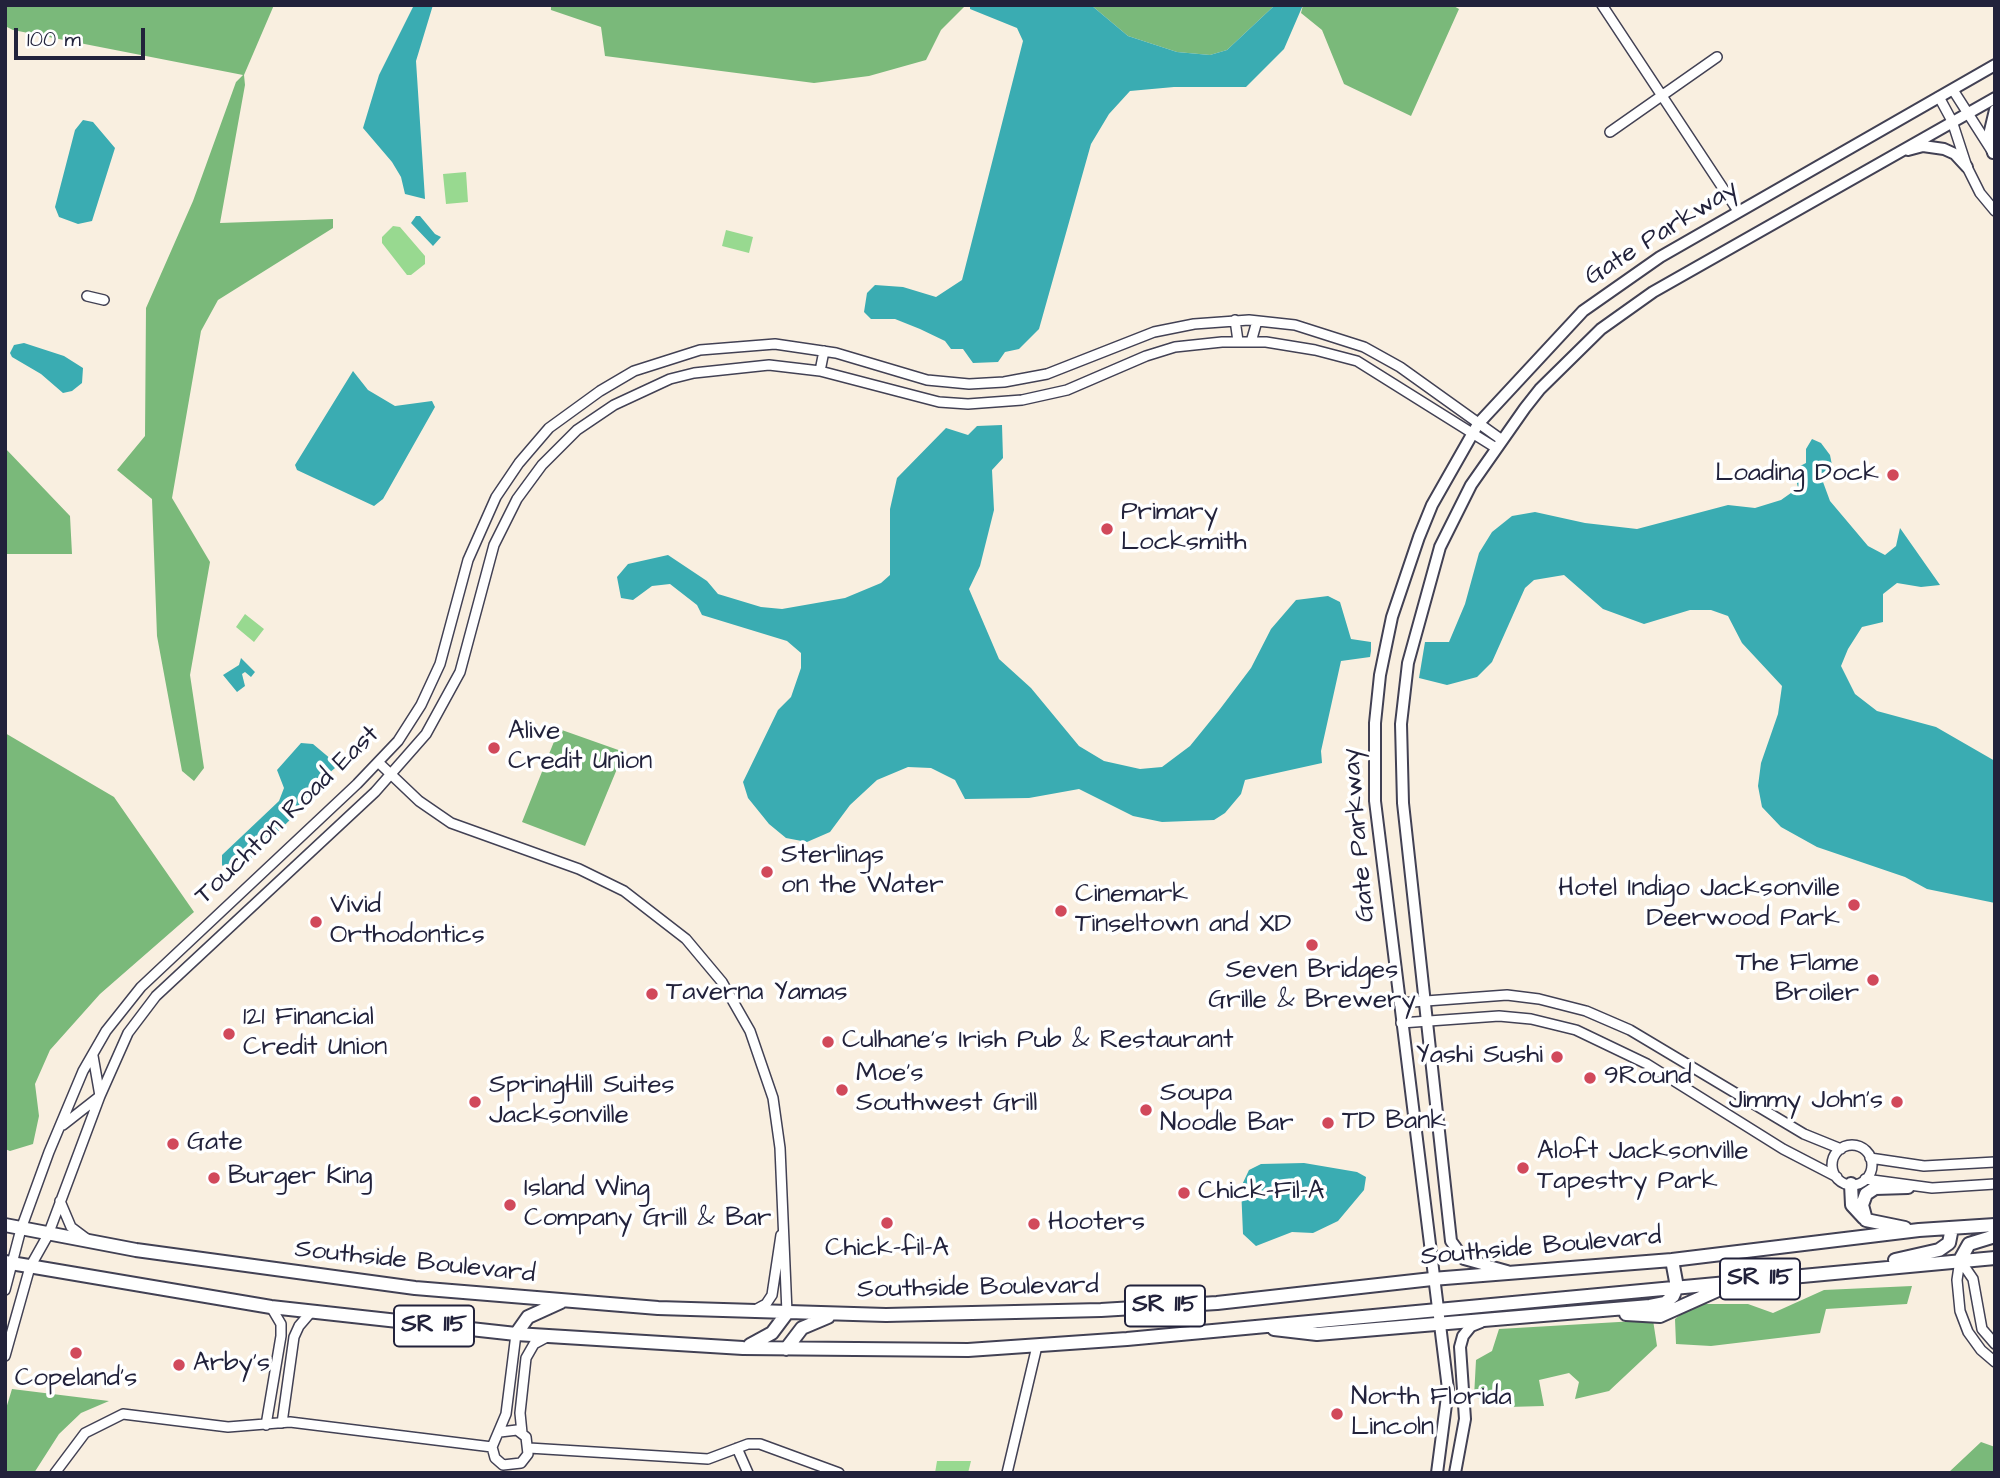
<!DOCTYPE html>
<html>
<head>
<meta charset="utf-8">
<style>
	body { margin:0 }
	#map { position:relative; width:2000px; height:1478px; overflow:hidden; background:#f9efe0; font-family:"Architects Daughter",sans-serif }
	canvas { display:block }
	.frame { position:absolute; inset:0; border:7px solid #22223b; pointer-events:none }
	.scale { position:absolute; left:14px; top:28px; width:131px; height:32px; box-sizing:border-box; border:4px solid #22223b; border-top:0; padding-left:9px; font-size:21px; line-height:24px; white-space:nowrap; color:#22223b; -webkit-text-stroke:5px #fff; paint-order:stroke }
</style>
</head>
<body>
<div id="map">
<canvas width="2000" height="1478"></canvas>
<div class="frame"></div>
<div class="scale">100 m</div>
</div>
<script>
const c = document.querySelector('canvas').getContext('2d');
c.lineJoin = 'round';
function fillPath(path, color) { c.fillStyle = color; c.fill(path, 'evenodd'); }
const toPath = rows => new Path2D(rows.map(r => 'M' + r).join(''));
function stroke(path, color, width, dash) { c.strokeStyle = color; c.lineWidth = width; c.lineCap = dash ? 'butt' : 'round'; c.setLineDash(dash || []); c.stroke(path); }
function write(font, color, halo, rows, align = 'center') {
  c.font = font + ' "Architects Daughter",sans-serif'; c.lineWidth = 7; c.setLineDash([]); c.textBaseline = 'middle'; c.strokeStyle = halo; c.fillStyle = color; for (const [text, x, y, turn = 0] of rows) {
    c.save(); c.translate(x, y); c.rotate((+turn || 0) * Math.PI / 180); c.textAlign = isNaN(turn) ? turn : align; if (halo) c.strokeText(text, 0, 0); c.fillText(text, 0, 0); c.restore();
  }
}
fillPath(toPath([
	[466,172,468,202,446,204,443,174],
	[393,226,400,227,425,256,425,264,411,275,407,275,382,243,382,237],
	[726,230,753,237,749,253,722,246],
	[245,614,264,629,254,642,236,627],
	[937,1461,971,1461,968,1473,935,1473]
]), '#98d990');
fillPath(toPath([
	[5,5,274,5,244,75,245,85,220,223,333,219,333,228,218,300,201,331,172,498,210,562,190,675,204,768,194,781,182,771,157,636,152,499,117,470,145,436,146,308,193,201,236,82,243,75,13,30,5,26],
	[551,5,966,5,941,30,926,60,869,76,814,83,605,56,601,27,551,10],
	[1091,5,1275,5,1227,50,1210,55,1177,52,1128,36],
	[1303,5,1452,5,1459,9,1411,116,1344,84,1322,30,1301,13],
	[5,448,70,516,72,554,5,554],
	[559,729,624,752,585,846,522,822],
	[5,733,114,797,194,912,100,994,50,1050,35,1084,39,1116,33,1144,10,1151,5,1149],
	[1912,1286,1907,1304,1826,1309,1820,1333,1711,1346,1676,1344,1675,1319,1694,1304,1748,1304,1773,1313,1824,1290],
	[1653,1320,1657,1346,1609,1391,1575,1399,1579,1382,1569,1373,1539,1380,1544,1406,1508,1407,1474,1397,1476,1360,1492,1351,1499,1329],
	[12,1389,109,1401,81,1413,59,1434,34,1473,5,1473,5,1412],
	[1981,1442,1995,1447,1995,1473,1948,1473]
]), '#7ab97a');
fillPath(toPath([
	[414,5,433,5,416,61,425,199,405,194,401,177,392,162,363,128,379,75],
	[970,5,1091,5,1128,36,1177,52,1210,55,1227,50,1275,5,1303,5,1284,49,1246,87,1174,87,1130,91,1109,114,1091,144,1039,329,1019,349,1005,352,998,362,973,363,963,349,951,349,945,341,920,329,895,319,871,319,864,312,867,293,875,285,903,287,936,297,962,280,1023,41,1017,28,970,9],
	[83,120,93,122,115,148,92,221,78,224,59,217,55,207,75,130],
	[416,216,420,216,435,234,441,237,433,246,411,223],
	[24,343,64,356,83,368,82,383,72,391,63,393,41,374,12,357,10,353,14,345],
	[353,371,368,390,395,406,432,401,435,407,383,499,374,506,297,470,295,465],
	[1002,425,1003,458,992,470,994,510,980,566,969,589,999,659,1031,688,1079,746,1104,761,1140,769,1162,767,1190,746,1220,709,1251,668,1271,629,1296,600,1328,596,1340,602,1351,639,1371,642,1371,651,1370,657,1341,661,1321,751,1322,763,1245,780,1241,794,1225,813,1214,820,1162,822,1133,816,1079,789,1029,798,965,799,955,780,931,768,908,767,877,780,850,805,830,832,807,842,786,838,769,824,748,798,743,782,778,710,791,697,801,668,801,653,787,641,702,615,697,605,670,584,652,586,633,600,621,598,617,577,628,564,668,555,707,581,718,594,761,607,782,609,845,598,881,583,890,575,890,509,897,478,946,428,968,435,977,426],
	[1812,439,1821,443,1830,455,1832,465,1823,482,1830,501,1868,546,1885,555,1896,546,1900,528,1940,585,1921,587,1897,583,1883,594,1883,622,1862,627,1848,649,1841,666,1855,694,1877,711,1936,727,1995,761,1995,903,1927,889,1905,877,1817,847,1781,827,1762,807,1758,786,1761,763,1778,714,1782,686,1742,643,1728,616,1711,610,1690,610,1644,624,1603,609,1564,575,1534,580,1525,588,1492,662,1477,677,1447,685,1419,678,1425,642,1449,642,1465,604,1479,553,1492,532,1512,516,1535,512,1585,523,1637,529,1728,505,1755,508,1781,500,1798,488,1794,469,1806,463,1806,449],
	[241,658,255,672,251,677,245,672,242,674,245,686,237,692,223,675,239,665],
	[301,743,313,744,332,760,335,768,311,789,301,809,236,873,228,872,222,865,222,855,279,801,284,788,277,770],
	[1304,1163,1357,1172,1366,1177,1364,1190,1338,1221,1313,1233,1292,1232,1256,1246,1243,1234,1241,1187,1249,1170,1261,1164]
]), '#3aacb2');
const minor = toPath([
	[1602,5,1738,211],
	[1953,90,1992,151],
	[1939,97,1952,121,1967,167,1980,193,1995,211],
	[1610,132,1717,57],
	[87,296,104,300],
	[1235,320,1238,341],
	[1251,342,1257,321],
	[820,371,824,351],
	[378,762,419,801,451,823,579,869,624,891,686,939,722,982,750,1031,773,1098,780,1148,787,1313],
	[1399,1003,1507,995,1539,999,1586,1011,1630,1030,1804,1134,1841,1149],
	[1401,1023,1499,1016,1531,1019,1576,1030,1647,1064,1783,1149,1837,1177],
	[63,1125,100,1096,93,1056],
	'1832 1165a20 20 0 1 1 40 0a20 20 0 1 1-40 0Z',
	[1870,1158,1924,1166,1995,1162],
	[1865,1179,1932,1188,1995,1184],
	[60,1201,71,1227,87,1239],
	[1960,1260,1957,1280,1960,1311,1968,1332,1981,1350,1995,1362],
	[1960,1260,1973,1279,1982,1329,1995,1344],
	[5,1290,21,1229,49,1152,83,1071,106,1031,141,987,357,784,398,741,421,705,440,664,468,560,496,497,519,463,549,428,600,391,634,371,700,350,775,344,836,353,927,380,969,384,1004,382,1047,374,1154,332,1194,324,1249,320,1295,325,1364,347,1400,367,1502,440],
	[755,1310,766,1304,772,1295,781,1235],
	[5,1356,30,1267,48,1235,100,1096,128,1033,156,996,375,792,426,734,460,672,494,545,517,499,542,465,577,430,614,405,670,379,694,373,769,365,820,371,939,402,968,404,1022,400,1067,390,1146,356,1175,347,1222,342,1266,342,1315,350,1357,361,1496,448],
	[282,1423,294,1337,299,1326,311,1312],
	[266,1425,281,1336,281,1324,271,1307],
	[500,1432,517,1430,526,1437,528,1454,521,1463,503,1465,495,1458,492,1447,506,1414,516,1334],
	[522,1433,520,1413,526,1358,534,1344,547,1337],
	[529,1448,708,1459,748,1444,760,1444,839,1473],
	[737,1448,748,1473],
	[55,1473,85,1433,123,1414,228,1427,290,1422,492,1447],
	[1007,1473,1037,1346]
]);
const major = toPath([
	[1908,150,1923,146,1944,149,1955,154,1967,167],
	[1993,153,1989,135,1995,110],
	[1507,1271,1464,1259,1451,1241,1403,803,1401,724,1408,663,1440,547,1471,485,1525,408,1540,389,1601,329,1653,292,1995,98],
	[1437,1473,1448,1389,1375,801,1375,723,1380,675,1392,617,1419,537,1432,505,1478,424,1583,311,1660,257,1995,65],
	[1455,1473,1465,1419,1460,1347,1463,1336,1471,1326,1481,1322]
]);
const highway = toPath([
	[1851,1184,1852,1205,1864,1218],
	[5,1225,136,1250,415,1288,658,1308,886,1315,1101,1310,1217,1303,1432,1279,1672,1260,1919,1230,1995,1225],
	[1905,1228,1866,1220,1862,1205,1866,1194,1875,1188,1908,1187],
	[1895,1260,1939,1250,1949,1243,1952,1228],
	[1960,1260,1969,1244,1995,1236],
	[5,1262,271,1307,516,1334,743,1348,968,1350,1127,1339,1995,1258],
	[1626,1314,1660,1316,1727,1286],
	[1274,1329,1317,1334,1650,1306,1665,1303,1673,1296,1677,1287,1672,1260],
	[516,1334,528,1317,561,1302],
	[750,1345,772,1333,787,1313],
	[786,1349,802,1328,828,1317]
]);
stroke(minor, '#424154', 12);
stroke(major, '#424154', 14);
stroke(highway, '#424154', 16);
stroke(minor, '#fff', 9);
stroke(major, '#fff', 10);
stroke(highway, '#fff', 12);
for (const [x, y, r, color] of [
	[1893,475,7,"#d1495b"],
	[1107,529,7,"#d1495b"],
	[494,748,7,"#d1495b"],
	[767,872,7,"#d1495b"],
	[1854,905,7,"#d1495b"],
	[1061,911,7,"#d1495b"],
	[316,922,7,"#d1495b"],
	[1312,945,7,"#d1495b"],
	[1873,980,7,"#d1495b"],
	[652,994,7,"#d1495b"],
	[229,1034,7,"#d1495b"],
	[828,1042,7,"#d1495b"],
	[1557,1057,7,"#d1495b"],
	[1590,1078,7,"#d1495b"],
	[842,1090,7,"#d1495b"],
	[475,1102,7,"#d1495b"],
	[1897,1102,7,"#d1495b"],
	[1146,1110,7,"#d1495b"],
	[1328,1123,7,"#d1495b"],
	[173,1144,7,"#d1495b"],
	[1523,1168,7,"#d1495b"],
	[214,1178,7,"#d1495b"],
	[1184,1193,7,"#d1495b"],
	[510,1205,7,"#d1495b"],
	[887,1223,7,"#d1495b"],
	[1034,1224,7,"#d1495b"],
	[76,1353,7,"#d1495b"],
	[179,1365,7,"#d1495b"],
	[1337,1414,7,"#d1495b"]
]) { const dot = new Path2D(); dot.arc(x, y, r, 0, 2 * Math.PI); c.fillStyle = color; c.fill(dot); stroke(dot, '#fff', 2.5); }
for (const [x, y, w] of [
	[1760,1279,80],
	[1165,1306,80],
	[434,1326,80]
]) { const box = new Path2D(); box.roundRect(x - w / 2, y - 20.5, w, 41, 5); c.fillStyle = '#fff'; c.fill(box); stroke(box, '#22223b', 2); }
write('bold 24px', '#22223b', null, [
	["SR 115",1760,1279],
	["SR 115",1165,1306],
	["SR 115",434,1326]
]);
write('26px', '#22223b', '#fff', [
	["Gate Parkway",1662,234,-32],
	["Touchton Road East",288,816,-44],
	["Gate Parkway",1360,835,-95],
	["Southside Boulevard",1541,1248,-5],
	["Southside Boulevard",415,1263,6],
	["Southside Boulevard",978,1289,-1]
]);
write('26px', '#22223b', '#fff', [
	["Loading Dock",1879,475,"right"],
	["Primary",1121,514],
	["Locksmith",1121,544],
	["Alive",508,733],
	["Credit Union",508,763],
	["Sterlings",781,857],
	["on the Water",781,887],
	["Hotel Indigo Jacksonville",1840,890,"right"],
	["Deerwood Park",1840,920,"right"],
	["Cinemark",1075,896],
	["Tinseltown and XD",1075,926],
	["Vivid",330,907],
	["Orthodontics",330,937],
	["The Flame",1859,965,"right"],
	["Broiler",1859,995,"right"],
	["Seven Bridges",1312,972,"center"],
	["Grille & Brewery",1312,1002,"center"],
	["Taverna Yamas",666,994],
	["121 Financial",243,1019],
	["Credit Union",243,1049],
	["Culhane's Irish Pub & Restaurant",842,1042],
	["Yashi Sushi",1543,1057,"right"],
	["Moe's",856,1075],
	["Southwest Grill",856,1105],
	["9Round",1604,1078],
	["SpringHill Suites",489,1087],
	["Jacksonville",489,1117],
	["Soupa",1160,1095],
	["Noodle Bar",1160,1125],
	["Jimmy John's",1883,1102,"right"],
	["TD Bank",1342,1123],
	["Gate",187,1144],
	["Aloft Jacksonville",1537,1153],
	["Tapestry Park",1537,1183],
	["Burger King",228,1178],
	["Island Wing",524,1190],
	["Company Grill & Bar",524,1220],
	["Chick-Fil-A",1198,1193],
	["Hooters",1048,1224],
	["Chick-fil-A",887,1250,"center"],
	["Arby's",193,1365],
	["Copeland's",76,1380,"center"],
	["North Florida",1351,1399],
	["Lincoln",1351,1429]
], 'left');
</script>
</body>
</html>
